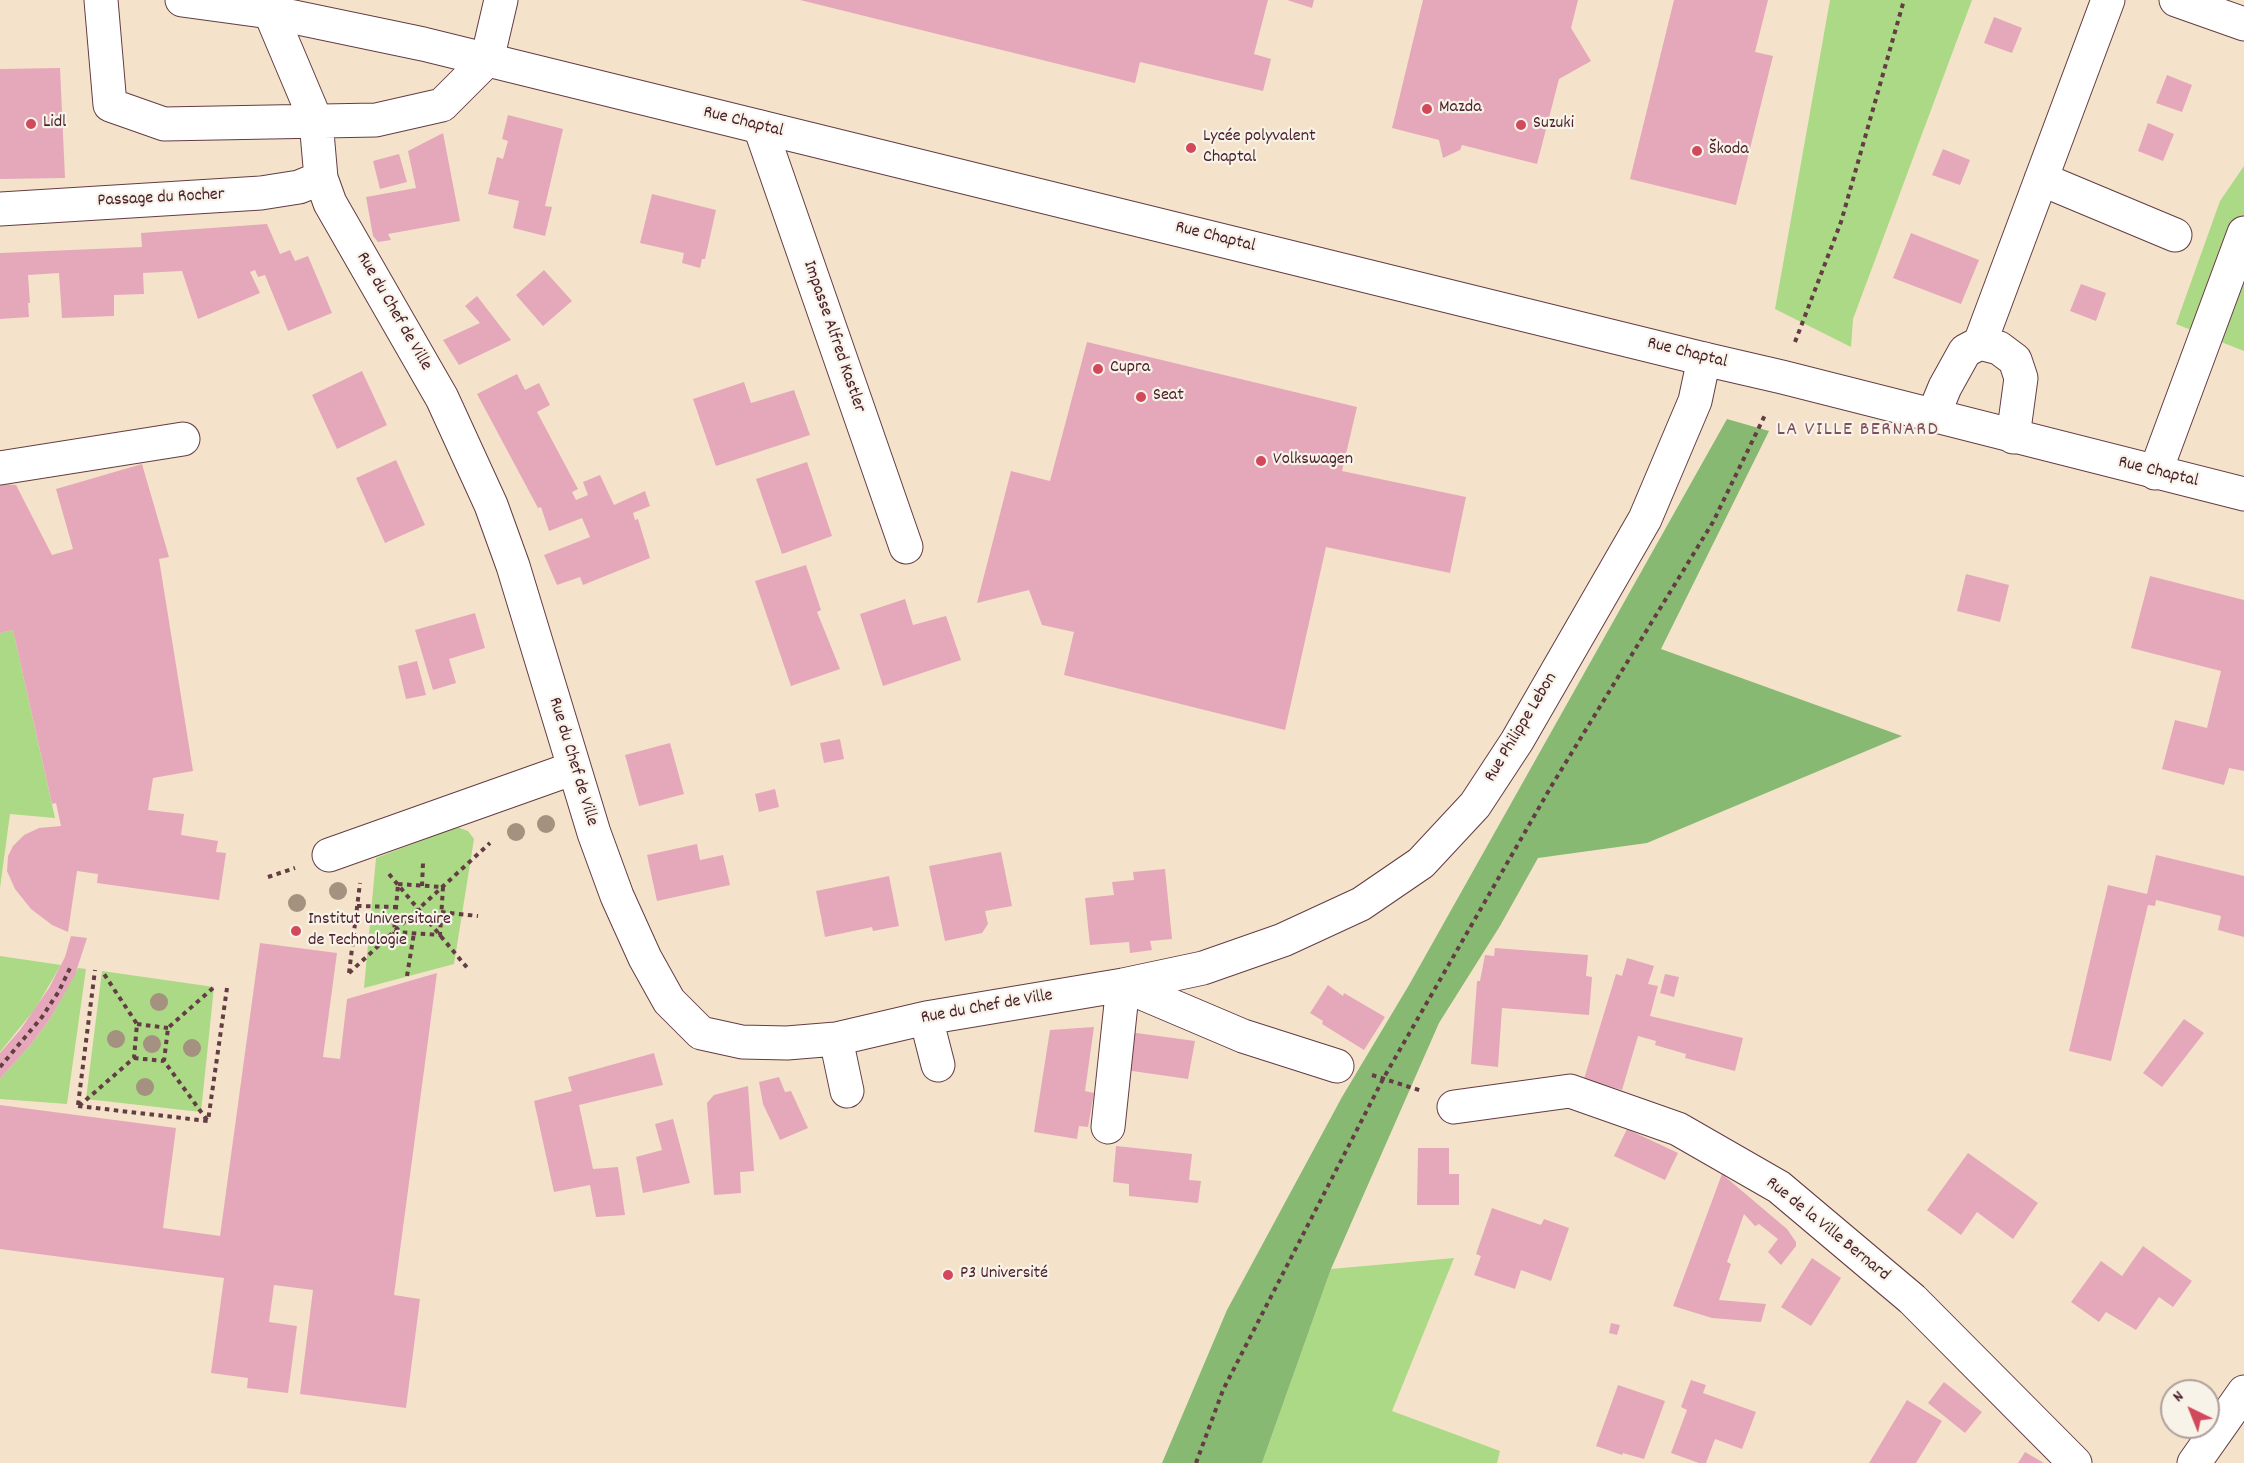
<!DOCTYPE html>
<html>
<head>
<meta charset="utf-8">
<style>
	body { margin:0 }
	#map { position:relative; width:2244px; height:1463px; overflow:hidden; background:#f4e3ca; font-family:Dekko,sans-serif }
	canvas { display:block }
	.north { position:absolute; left:2160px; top:1379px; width:60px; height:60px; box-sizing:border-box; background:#f7f3e8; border:2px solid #b29e9c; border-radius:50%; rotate:317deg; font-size:16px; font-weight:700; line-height:24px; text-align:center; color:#4a1f2b }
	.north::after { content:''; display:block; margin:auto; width:21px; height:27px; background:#d1495b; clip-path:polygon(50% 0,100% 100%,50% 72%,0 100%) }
</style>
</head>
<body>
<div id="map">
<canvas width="2244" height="1463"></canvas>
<div class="north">N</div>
</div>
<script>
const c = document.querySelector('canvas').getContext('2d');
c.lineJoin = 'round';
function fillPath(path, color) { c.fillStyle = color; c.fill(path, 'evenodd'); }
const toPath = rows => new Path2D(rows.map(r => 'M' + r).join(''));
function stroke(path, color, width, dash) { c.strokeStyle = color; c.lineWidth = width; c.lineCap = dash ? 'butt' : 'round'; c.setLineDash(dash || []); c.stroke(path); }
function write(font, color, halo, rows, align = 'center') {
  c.font = font + ' Dekko,sans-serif'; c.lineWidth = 4.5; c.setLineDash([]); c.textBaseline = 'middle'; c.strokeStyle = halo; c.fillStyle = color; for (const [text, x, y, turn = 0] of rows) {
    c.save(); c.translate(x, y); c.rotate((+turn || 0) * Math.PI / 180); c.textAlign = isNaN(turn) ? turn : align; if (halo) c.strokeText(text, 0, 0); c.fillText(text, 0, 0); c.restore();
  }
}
fillPath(toPath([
	[1830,0,1972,0,1853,319,1851,347,1775,309],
	[2244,166,2244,351,2176,324,2220,201],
	[13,630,55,818,10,814,0,888,0,633],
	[457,827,468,831,474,839,454,964,364,988,376,858],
	[0,956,61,965,35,1009,0,1052],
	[78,968,86,969,67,1104,0,1099,0,1079,33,1042,50,1019],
	[102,971,214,987,201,1112,86,1099],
	[1454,1258,1392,1411,1500,1451,1497,1463,1262,1463,1331,1269]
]), '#abd986');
fillPath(toPath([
	[1727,419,1769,431,1661,649,1902,736,1647,843,1538,858,1500,926,1439,1023,1331,1269,1262,1463,1162,1463,1227,1310,1342,1097,1409,985]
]), '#88b973');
fillPath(toPath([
	[800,0,1268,0,1254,54,1271,59,1263,91,1140,62,1135,83],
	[1287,0,1314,0,1312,8],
	[1423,0,1578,0,1571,28,1591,61,1559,79,1537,164,1462,145,1460,150,1443,158,1439,140,1392,128],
	[1674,0,1768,0,1755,52,1773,56,1736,205,1630,179],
	[1994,17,2022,28,2012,53,1984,43],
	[60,68,65,178,0,179,0,69],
	[2167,75,2192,85,2182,112,2156,103],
	[508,115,563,129,545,206,552,207,545,236,513,228,519,201,488,194,497,157,503,159,508,141,502,139],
	[2148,123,2174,134,2163,161,2138,151],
	[443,133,460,221,388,234,391,240,378,242,373,236,366,197,416,188,408,151],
	[1943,149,1970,160,1960,185,1932,175],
	[399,154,407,182,380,189,373,161],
	[652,194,716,210,705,259,702,259,700,268,682,263,684,253,640,243],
	[267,224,280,254,290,250,295,261,308,256,332,313,288,331,265,275,258,277,255,270,250,272,260,293,198,319,182,271,143,273,144,294,114,295,114,316,62,318,59,273,28,275,30,303,28,303,29,317,0,319,0,253,142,247,141,233],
	[1911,233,1979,260,1961,304,1893,278],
	[544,270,572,301,543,326,516,295],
	[2081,284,2106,293,2096,321,2070,311],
	[477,296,511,340,459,365,443,340,480,323,465,306],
	[1087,342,1357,407,1342,471,1466,497,1450,573,1326,547,1285,730,1064,675,1074,632,1042,625,1029,590,977,603,1011,471,1050,481],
	[362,371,387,425,337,449,312,395],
	[517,374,525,390,539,383,550,405,537,412,578,489,572,492,576,500,588,495,583,482,600,475,614,505,645,491,650,506,633,513,635,520,638,519,650,558,583,585,580,577,557,585,544,555,590,537,582,518,549,531,541,507,538,508,477,394],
	[744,382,751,403,794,390,810,435,716,466,693,399],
	[396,460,425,525,385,543,356,478],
	[807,462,832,536,782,554,756,479],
	[142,464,169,557,159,559,193,771,153,778,148,810,184,814,181,835,218,841,216,852,226,853,219,900,97,883,98,874,77,871,68,932,52,925,31,909,15,889,7,871,8,856,13,846,24,835,39,828,61,826,56,803,52,804,13,630,0,633,0,484,16,485,52,555,73,549,56,489],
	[806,565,821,610,817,612,840,669,791,686,755,581],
	[1966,574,2009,585,2000,622,1957,611],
	[2150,576,2244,600,2244,771,2229,768,2224,785,2162,769,2175,720,2207,728,2221,671,2131,648],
	[905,599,913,625,946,616,961,660,883,686,860,614],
	[475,613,485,648,449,659,456,683,433,690,415,630],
	[417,661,426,695,406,699,398,666],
	[840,739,844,759,824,763,820,743],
	[670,743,684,794,639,806,625,755],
	[775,789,779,807,759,812,755,794],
	[697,844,700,860,723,855,730,885,657,901,647,855],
	[1001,852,1012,906,985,911,988,924,982,933,945,941,929,866],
	[2156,855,2244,876,2244,937,2218,930,2221,916,2156,900,2155,906,2148,905,2111,1061,2069,1051,2108,885,2147,894],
	[1165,869,1172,939,1150,941,1152,950,1130,953,1129,942,1090,945,1085,898,1114,895,1112,882,1134,880,1133,872],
	[889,876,899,926,873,931,872,927,825,937,816,891],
	[71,936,87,938,75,975,50,1019,33,1042,0,1079,0,1053,20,1030,49,988,65,957],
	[260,943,337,953,323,1057,340,1059,347,999,437,973,394,1295,420,1299,406,1408,300,1394,313,1290,274,1285,269,1322,297,1326,288,1393,247,1388,248,1378,211,1373,224,1278,0,1249,0,1105,176,1128,163,1228,220,1236],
	[1495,948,1588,955,1586,976,1592,977,1589,1015,1502,1008,1498,1067,1471,1064,1477,981,1480,981,1485,955,1494,956],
	[1627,958,1654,966,1648,984,1658,986,1650,1016,1743,1038,1735,1071,1685,1058,1686,1054,1655,1045,1656,1041,1638,1036,1622,1090,1584,1079,1616,974,1622,976],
	[1665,974,1679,977,1674,997,1660,993],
	[1328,985,1343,996,1344,993,1385,1017,1364,1050,1322,1024,1323,1021,1310,1013],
	[2184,1019,2204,1033,2162,1087,2143,1073],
	[1094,1027,1085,1091,1094,1093,1088,1127,1079,1126,1077,1139,1034,1132,1050,1030],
	[1129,1032,1195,1041,1188,1079,1125,1070],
	[654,1053,663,1085,579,1105,593,1169,618,1167,625,1215,596,1217,590,1185,554,1192,534,1101,572,1091,568,1077],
	[779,1077,785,1092,791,1091,808,1128,780,1140,763,1104,759,1082],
	[748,1086,754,1171,740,1172,741,1193,714,1195,707,1103,714,1095],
	[673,1119,690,1183,643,1193,636,1157,662,1150,655,1124],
	[1627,1129,1678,1153,1665,1180,1614,1156],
	[1116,1146,1192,1154,1189,1180,1201,1181,1198,1203,1129,1196,1129,1184,1113,1182],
	[1418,1148,1449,1148,1449,1174,1459,1174,1459,1205,1417,1205],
	[1968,1153,2038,1203,2013,1239,1977,1212,1961,1235,1927,1210],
	[1722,1174,1787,1229,1796,1242,1796,1246,1781,1265,1768,1252,1778,1239,1759,1224,1755,1226,1744,1214,1727,1262,1731,1264,1719,1300,1766,1304,1761,1322,1712,1318,1673,1306],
	[1492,1208,1541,1225,1544,1219,1569,1228,1551,1281,1521,1270,1515,1289,1474,1275,1481,1256,1476,1254],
	[2143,1246,2192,1281,2173,1307,2159,1297,2136,1330,2106,1312,2099,1322,2071,1302,2101,1261,2122,1276],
	[1812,1258,1841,1278,1811,1326,1781,1307],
	[1611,1323,1620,1325,1617,1335,1609,1333],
	[1691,1380,1706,1385,1703,1393,1756,1412,1742,1449,1715,1439,1706,1463,1699,1463,1671,1453,1687,1410,1681,1407],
	[1944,1382,1982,1412,1965,1433,1928,1403],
	[1618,1385,1665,1401,1644,1459,1623,1453,1622,1455,1596,1446],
	[1907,1400,1942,1421,1916,1463,1869,1463],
	[2025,1452,2044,1463,2018,1463]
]), '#e5a8ba');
const minor = toPath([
	[101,0,110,105,164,124,376,120,442,105,487,60,501,0],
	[2176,0,2244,24],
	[270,12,316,121,321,178,330,203,442,398,491,505,513,566,594,833,617,896,645,958,669,1001,701,1033,742,1042,787,1043,836,1039,926,1018,1123,985,1203,968,1283,940,1361,904,1421,863,1475,805,1517,741,1645,519,1695,401,1704,359],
	[760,127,906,547],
	[2041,179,2175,235],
	[0,209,261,193,299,187,321,178],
	[1980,343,2108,0],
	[1933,416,1945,387,1965,351,1980,343,1999,348,2015,360,2021,378,2013,437],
	[0,468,183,439],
	[2155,473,2244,233],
	[329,855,574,768],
	[926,1018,938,1065],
	[836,1039,847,1091],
	[1454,1107,1570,1091,1678,1129,1779,1187,1912,1299,2075,1463],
	[1108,1127,1123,985,1243,1036,1337,1066],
	[2194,1463,2244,1392]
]);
const major = toPath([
	[182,0,270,12,423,44,1704,359,1782,377,2244,494]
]);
stroke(minor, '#643c43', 35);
stroke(major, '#643c43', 35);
stroke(toPath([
	[1795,342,1841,222,1904,0],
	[389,874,469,970],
	[268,877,295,868],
	[398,884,443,887,440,935,394,932,398,884],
	[422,886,423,863],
	[357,906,396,907],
	[441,912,478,916],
	[349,973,490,843],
	[349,973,360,883],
	[407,976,414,933],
	[137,1024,168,1028],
	[134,1058,164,1061],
	[0,1067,42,1017,59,991,71,966],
	[1372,1075,1422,1091],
	[78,1105,95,970],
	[78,1106,208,1121,227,988],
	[79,1106,134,1058,137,1024,102,971],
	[207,1120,164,1061,168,1028,214,987],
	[1196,1463,1223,1390,1383,1079,1552,785,1713,522,1766,413]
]), '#643c43', 4, [4.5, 4.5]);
stroke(minor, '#fff', 33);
stroke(major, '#fff', 33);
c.fillStyle = '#a4917f';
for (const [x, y] of [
	[546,824],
	[516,832],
	[338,891],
	[297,903],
	[159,1002],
	[116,1039],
	[152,1044],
	[192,1048],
	[145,1087]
]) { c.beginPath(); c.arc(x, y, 9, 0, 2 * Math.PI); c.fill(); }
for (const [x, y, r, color] of [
	[1427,109,6,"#d1495b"],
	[31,124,6,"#d1495b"],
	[1521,125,6,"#d1495b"],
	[1191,148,6,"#d1495b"],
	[1697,151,6,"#d1495b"],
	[1098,369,6,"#d1495b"],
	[1141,397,6,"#d1495b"],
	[1261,461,6,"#d1495b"],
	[296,931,6,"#d1495b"],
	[948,1275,6,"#d1495b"]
]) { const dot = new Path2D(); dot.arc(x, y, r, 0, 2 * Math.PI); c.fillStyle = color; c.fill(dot); stroke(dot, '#f7f3e8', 2); }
write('18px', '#4a1f2b', '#f7f3e8', [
	["Mazda",1439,109],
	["Lidl",43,124],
	["Suzuki",1533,125],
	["Lycée polyvalent",1203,138],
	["Chaptal",1203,159],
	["Škoda",1709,151],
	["Cupra",1110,369],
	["Seat",1153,397],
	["Volkswagen",1273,461],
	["Institut Universitaire",308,921],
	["de Technologie",308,942],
	["P3 Université",960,1275]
], 'left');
write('18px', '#4a1f2b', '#f7f3e8', [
	["Rue Chaptal",743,123,14],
	["Passage du Rocher",161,199,-3],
	["Rue Chaptal",1215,238,14],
	["Rue du Chef de Ville",393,312,60],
	["Impasse Alfred Kastler",833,337,71],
	["Rue Chaptal",1687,354,14],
	["Rue Chaptal",2158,473,14],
	["Rue Philippe Lebon",1522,728,-59],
	["Rue du Chef de Ville",572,762,73],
	["Rue du Chef de Ville",987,1008,-10],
	["Rue de la Ville Bernard",1827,1230,39]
]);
c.letterSpacing = '1.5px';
write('20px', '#804f5d', '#f7f3e8', [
	["LA VILLE BERNARD",1858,431]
]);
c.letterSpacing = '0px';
</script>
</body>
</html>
